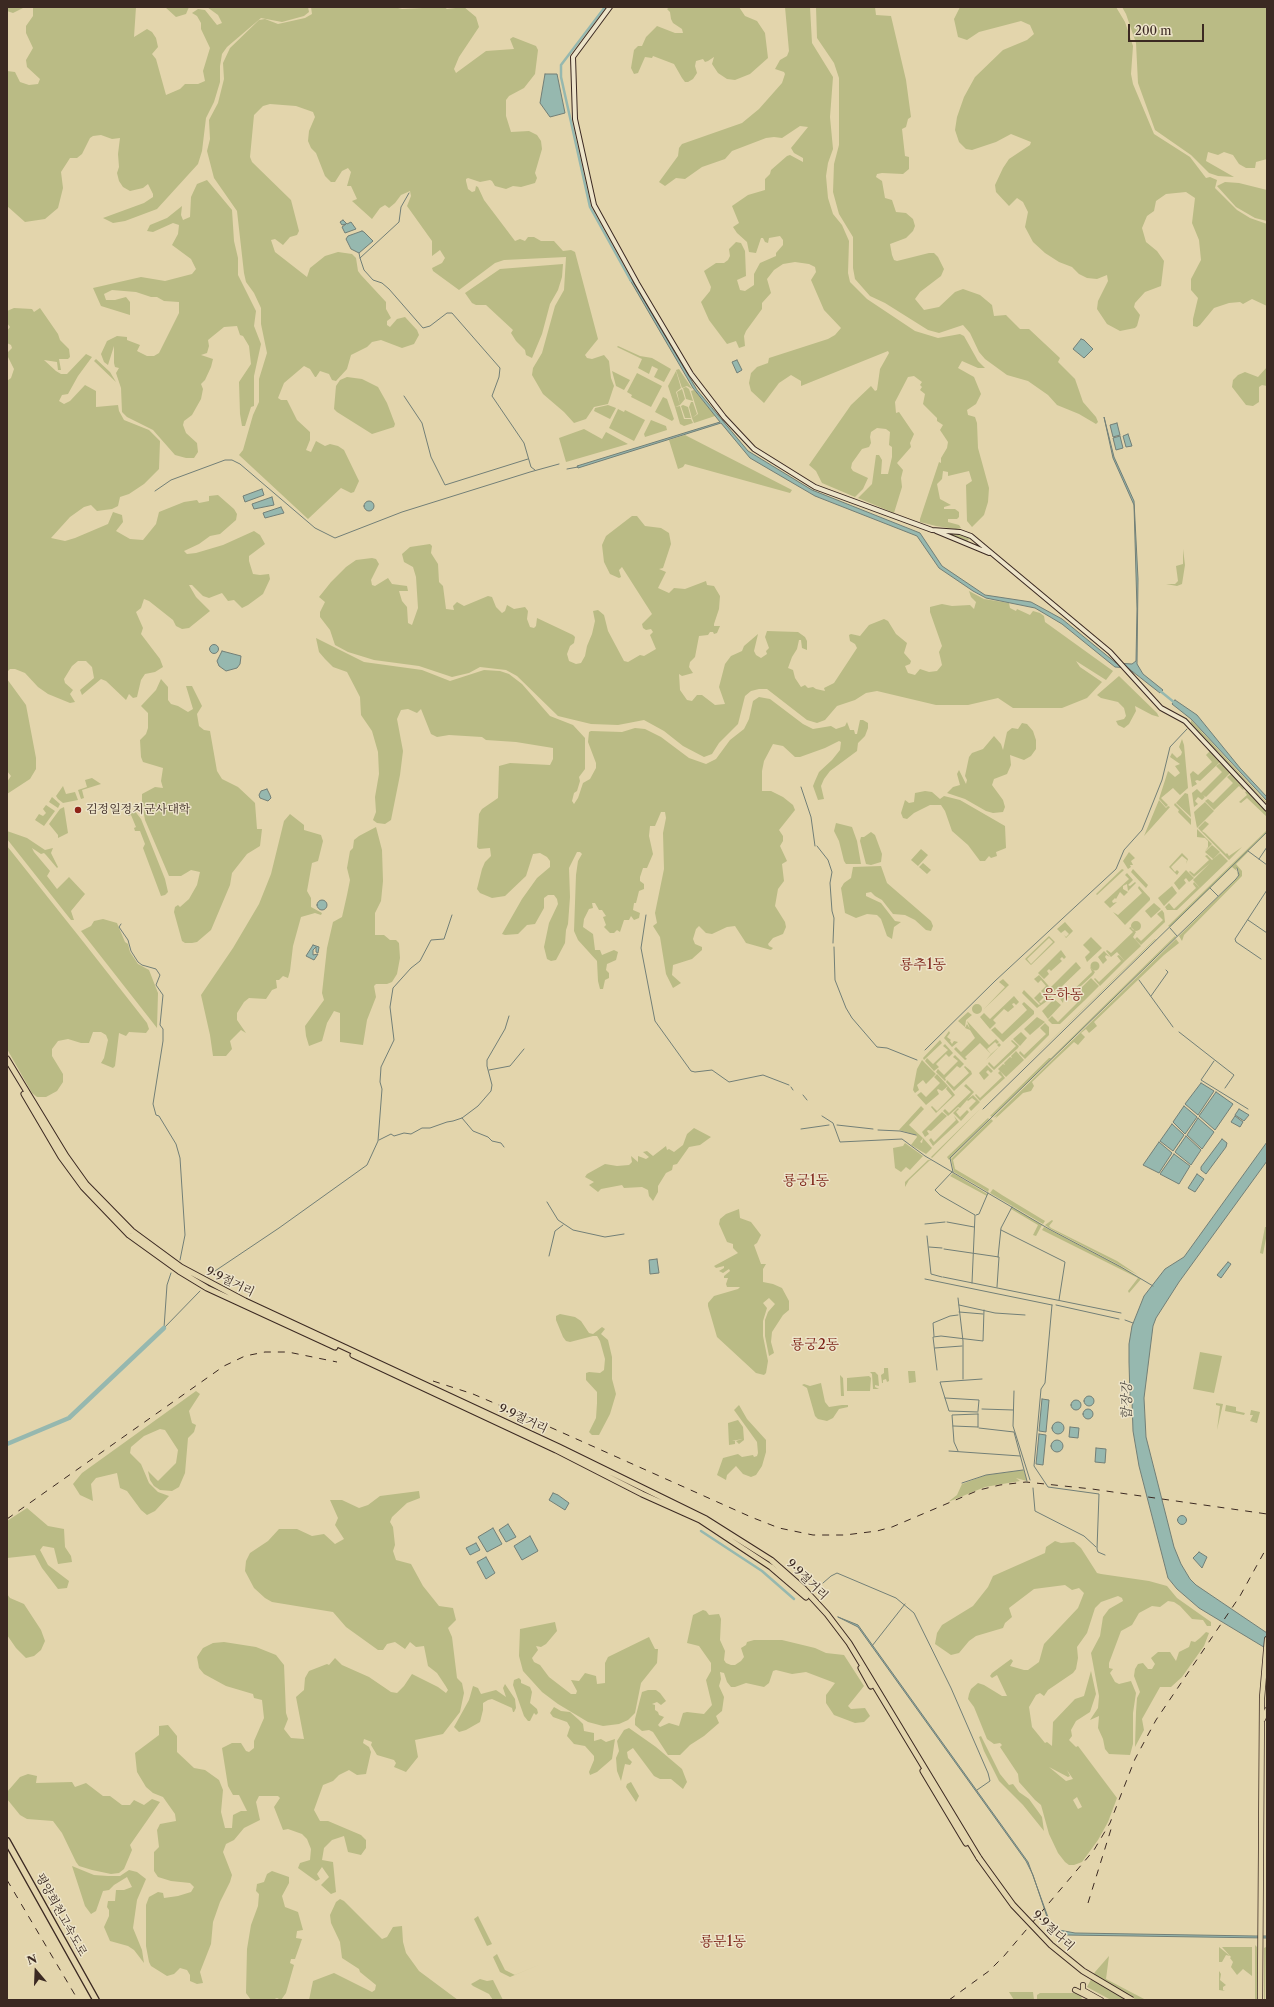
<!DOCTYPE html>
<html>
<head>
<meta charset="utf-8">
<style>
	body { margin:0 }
	#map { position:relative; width:1274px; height:2007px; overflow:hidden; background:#e3d5ac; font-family:"Libre Caslon Text",serif }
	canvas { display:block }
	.frame { position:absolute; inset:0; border:8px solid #3b2922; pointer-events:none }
	.north { position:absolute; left:16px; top:1951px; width:40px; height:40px; -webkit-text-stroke:3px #ede4c9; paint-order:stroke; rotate:341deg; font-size:11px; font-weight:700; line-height:16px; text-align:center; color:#3b2922 }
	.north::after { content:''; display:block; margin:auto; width:14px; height:18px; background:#3b2922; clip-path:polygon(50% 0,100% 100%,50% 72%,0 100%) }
	.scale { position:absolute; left:1128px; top:24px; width:76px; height:18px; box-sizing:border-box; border:2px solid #3b2922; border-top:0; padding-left:5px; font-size:12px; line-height:14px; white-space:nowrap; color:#3b2922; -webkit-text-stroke:3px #ede4c9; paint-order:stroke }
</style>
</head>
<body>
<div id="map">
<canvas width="1274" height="2007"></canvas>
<div class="frame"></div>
<div class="north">N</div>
<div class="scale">200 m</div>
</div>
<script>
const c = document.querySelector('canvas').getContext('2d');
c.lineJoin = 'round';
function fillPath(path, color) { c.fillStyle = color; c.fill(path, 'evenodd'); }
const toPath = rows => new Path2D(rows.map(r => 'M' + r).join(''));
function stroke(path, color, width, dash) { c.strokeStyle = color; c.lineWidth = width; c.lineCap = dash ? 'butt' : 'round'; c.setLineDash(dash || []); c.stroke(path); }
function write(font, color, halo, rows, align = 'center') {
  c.font = font + ' "Libre Caslon Text","Noto Serif KR",serif'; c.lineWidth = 3; c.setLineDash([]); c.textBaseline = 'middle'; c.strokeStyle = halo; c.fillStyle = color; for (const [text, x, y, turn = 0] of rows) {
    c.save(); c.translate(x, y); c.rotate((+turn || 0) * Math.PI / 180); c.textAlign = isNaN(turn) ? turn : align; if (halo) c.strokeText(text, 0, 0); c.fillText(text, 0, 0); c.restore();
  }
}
fillPath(toPath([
	[7,7,136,7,134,37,147,29,152,32,156,38,158,47,152,54,156,59,166,95,180,89,185,84,198,84,205,81,203,71,210,48,201,29,201,23,197,16,192,13,198,9,205,10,217,25,222,23,218,15,207,7,308,7,309,12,304,16,282,22,261,18,227,47,222,54,220,66,220,82,214,102,206,118,202,151,198,164,157,209,125,221,113,223,103,218,144,203,153,197,153,194,148,184,143,188,130,191,123,187,119,181,117,173,119,167,118,154,120,138,112,139,101,135,93,136,90,138,82,154,77,158,70,158,61,172,63,188,58,208,45,219,25,222,7,206,7,71,15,72,20,82,29,85,38,84,40,79,27,67,26,60,33,48,26,33,26,26,33,16,33,8,25,7,13,13,7,11],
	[165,7,189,7,186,14,176,17],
	[311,7,394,7,402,9,444,7,447,9,464,7,476,17,479,27,459,57,454,69,456,73,486,51,514,49,510,39,513,37,536,46,538,50,535,74,524,88,509,96,506,100,506,116,511,132,529,131,537,135,541,141,542,149,535,173,537,178,535,183,521,187,513,186,506,189,495,186,492,181,490,180,480,182,468,178,466,179,466,181,468,189,472,192,475,191,476,186,478,187,484,200,515,241,520,239,525,241,528,237,534,237,541,241,554,241,563,251,571,250,575,252,598,339,585,355,587,358,592,359,604,355,609,361,611,378,614,386,608,404,594,407,586,419,574,423,564,412,543,394,532,375,533,368,542,353,555,306,564,290,566,257,504,260,495,263,459,290,433,271,432,268,442,263,445,258,440,250,432,256,432,241,407,206,411,196,410,191,401,195,395,203,389,208,385,205,380,208,372,219,352,201,357,199,351,186,347,186,351,172,348,168,342,171,335,182,331,182,325,176,316,153,311,148,308,141,309,131,315,117,313,112,296,106,270,104,263,106,254,115,250,157,252,162,291,200,299,231,297,235,290,237,283,245,275,239,271,240,275,252,307,277,310,268,325,256,338,252,352,254,356,258,358,271,361,275,386,302,386,309,391,318,387,321,387,325,390,327,397,319,405,317,417,330,419,335,414,344,402,348,381,340,372,342,367,347,351,355,347,369,336,381,332,380,329,374,320,371,316,377,315,377,310,369,304,366,284,383,278,398,281,400,287,400,297,420,310,432,310,440,306,450,311,452,316,441,325,446,330,444,338,446,344,450,359,481,354,492,351,493,341,488,308,519,239,455,243,450,253,415,259,402,259,379,267,353,261,324,261,308,254,293,246,282,244,273,237,211,214,178,207,151,210,139,209,120,218,103,224,79,223,63,230,48,259,20,265,19,278,24,305,18,312,14],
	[670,7,739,7,745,16,757,21,765,33,768,58,750,74,735,80,727,79,718,73,712,64,714,57,708,61,705,62,703,59,696,61,695,66,697,73,693,79,688,82,685,82,682,78,674,64,653,56,652,58,645,57,638,73,634,74,631,68,634,50,638,46,642,46,646,37,657,26,675,33,683,33,682,29,673,23,671,19,670,12,667,9],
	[785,7,810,7,812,43,833,77,830,117,833,149,828,163,826,176,828,198,833,214,842,225,849,241,848,273,850,282,867,299,915,331,938,338,960,334,964,336,978,361,985,368,978,368,962,361,958,368,974,377,981,394,976,404,967,410,968,415,975,417,977,423,978,448,989,488,988,502,984,515,972,527,967,521,966,485,972,481,969,471,948,476,948,472,943,471,942,479,937,484,940,499,951,505,944,507,944,509,955,509,959,512,959,517,957,519,948,519,948,522,959,525,961,528,956,529,936,526,920,522,920,519,939,462,941,463,941,458,947,448,948,442,940,430,943,425,937,421,937,418,923,404,925,394,920,390,922,387,920,385,922,382,914,376,908,377,895,402,896,413,899,412,914,434,910,443,911,447,897,463,903,470,901,478,902,487,894,513,858,498,872,484,876,455,879,455,882,460,881,474,888,474,892,457,892,447,889,445,890,432,886,429,877,428,871,432,870,437,871,443,869,447,862,449,852,463,851,468,853,471,868,478,863,489,855,497,822,483,816,471,809,465,851,405,871,386,875,391,877,390,880,369,889,353,888,351,801,386,801,381,791,375,779,383,764,403,751,391,749,383,751,373,757,367,768,363,769,358,828,339,835,335,841,328,824,310,811,280,816,272,815,267,809,264,795,262,783,264,774,270,767,279,771,293,762,303,762,309,746,331,744,336,745,346,739,348,736,341,727,344,709,320,701,302,710,291,711,287,704,271,716,263,724,263,728,260,730,256,729,249,736,242,741,243,745,251,746,276,737,280,740,290,745,291,754,285,754,274,760,263,776,256,776,253,783,245,783,240,780,236,769,238,768,243,765,242,763,238,761,238,756,253,749,252,747,242,737,233,733,227,739,223,732,206,748,195,765,190,765,179,770,174,771,170,787,156,790,155,803,162,803,158,794,153,791,148,808,127,800,126,782,138,774,137,766,138,732,151,725,159,702,167,685,179,676,178,665,186,659,182,678,156,679,148,682,144,742,123,759,109,782,83,785,74,784,72,775,69,780,60,787,56,789,51],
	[816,7,875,7,876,15,891,16,906,80,911,117,908,119,906,127,902,129,905,156,909,157,909,169,903,174,882,173,877,174,876,177,882,181,885,198,892,200,896,212,906,213,913,219,915,226,913,231,906,238,890,244,892,255,894,260,897,261,929,253,934,253,938,257,944,269,941,276,920,292,915,299,924,310,939,307,955,292,963,289,980,295,992,305,994,316,1006,315,1020,329,1029,329,1060,358,1058,362,1075,379,1083,402,1096,417,1098,422,1096,424,1079,414,1057,405,1048,395,1028,381,1007,375,985,359,979,352,970,333,963,325,939,333,928,330,885,303,870,296,855,279,853,268,853,237,839,214,833,192,834,164,839,145,839,78,834,63,817,38],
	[960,7,1116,7,1125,22,1133,46,1131,74,1133,84,1154,134,1190,157,1206,178,1210,177,1217,180,1215,188,1237,210,1250,218,1267,224,1267,306,1252,299,1243,304,1240,302,1229,303,1214,308,1200,325,1197,327,1193,326,1193,319,1198,298,1191,290,1191,279,1201,260,1199,240,1192,223,1195,198,1186,192,1166,194,1156,201,1154,211,1147,216,1142,228,1146,242,1157,251,1164,261,1161,286,1145,292,1135,303,1134,307,1140,315,1137,326,1135,328,1120,331,1107,324,1097,309,1098,301,1108,281,1107,275,1097,279,1087,278,1079,274,1072,267,1059,262,1045,253,1033,242,1025,227,1028,212,1023,202,1017,198,1009,206,996,192,995,185,1003,168,1009,159,1030,145,1031,142,1011,134,996,142,972,150,966,149,959,142,955,130,957,117,964,97,975,77,1003,50,1027,40,1034,34,1030,25,1021,21,979,32,967,40,958,37,954,19],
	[1122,7,1267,7,1267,159,1256,162,1255,168,1246,168,1239,164,1233,155,1224,152,1218,155,1208,152,1206,161,1234,177,1218,176,1209,173,1191,155,1155,130,1138,83,1136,43,1126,14],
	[207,180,232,210,234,241,238,258,238,275,256,311,254,326,261,344,254,376,254,406,251,407,245,426,242,426,240,414,239,382,251,364,249,346,243,336,240,335,237,326,224,327,208,340,209,346,207,353,201,355,213,359,211,367,205,380,201,384,203,389,201,399,192,415,184,421,183,425,186,433,197,443,198,452,194,458,186,458,175,455,153,430,127,417,122,412,121,388,116,373,119,368,115,367,114,363,114,346,108,365,104,362,101,354,107,341,117,336,127,337,127,340,140,345,137,351,147,356,154,356,159,353,179,313,179,302,164,301,157,297,151,297,136,292,112,290,104,294,106,300,115,300,126,297,130,302,130,315,101,306,93,288,141,277,165,281,192,274,196,269,191,259,172,245,178,234,179,225,173,223,153,232,147,231,150,225,167,218,182,206,181,215,183,220,190,217,191,197,197,184],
	[1225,182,1239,183,1267,190,1267,221,1255,218,1236,207,1217,186],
	[563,264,562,277,558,290,550,304,542,334,532,358,526,355,525,350,516,341,511,333,513,330,486,305,476,305,472,303,465,293,500,269],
	[14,308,32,309,34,312,40,308,58,334,60,340,69,349,70,357,68,359,59,359,61,370,58,370,57,362,44,360,56,371,61,374,67,374,86,354,92,357,78,376,68,394,62,395,59,401,64,404,70,401,85,385,96,391,96,407,118,405,119,411,124,420,149,430,160,441,159,469,144,484,129,494,120,497,118,506,112,509,97,511,91,505,84,507,70,517,51,538,65,541,75,538,108,524,113,512,122,515,123,522,116,531,130,539,143,540,156,524,159,512,184,502,197,500,199,503,209,501,209,496,218,495,234,509,237,514,236,520,220,534,210,536,199,544,184,551,187,554,196,553,223,545,254,531,260,535,265,544,249,556,249,561,253,574,260,575,269,574,270,579,263,594,248,605,242,608,234,600,228,601,222,593,209,598,203,596,192,585,189,585,196,597,210,611,189,628,182,629,176,626,173,620,149,601,144,599,141,608,136,612,143,628,141,634,160,659,163,667,155,672,145,674,141,680,137,697,133,698,129,694,126,700,106,681,101,679,82,695,80,690,94,678,92,667,86,661,78,661,72,666,64,679,65,683,73,690,70,694,75,702,70,703,48,694,38,687,25,673,15,669,10,669,7,672,7,381,11,378,14,369,8,357,8,352,12,348,11,345,7,343,7,331,10,327,7,323,7,311],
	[618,346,640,356,652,358,671,369,664,382,654,377,658,369,652,366,649,374,638,368,642,359,617,347],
	[96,359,110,372,116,382,94,361],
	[1267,367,1267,386,1262,385,1259,387,1259,402,1253,406,1246,405,1232,387,1233,380,1238,375,1245,372,1258,377],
	[679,369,691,387,692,389,687,386,682,388,676,370],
	[612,371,630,380,624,390,616,386],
	[676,371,681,388,676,392,680,405,675,407,668,386],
	[637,373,662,386,651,407,631,397,632,395,627,392],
	[347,377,362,379,378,387,387,403,395,424,394,427,372,434,337,412,334,409,336,386,340,380],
	[686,387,689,389,693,401,686,399,683,388],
	[682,389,685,399,680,405,677,392],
	[694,390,715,415,715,416,694,423,692,418,698,414,691,391],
	[663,397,667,399,674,419,672,421,655,412],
	[691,402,693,402,697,414,692,418,689,407],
	[608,405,616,408,610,419,594,411,595,408],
	[683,405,688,407,691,418,685,418,681,406],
	[680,406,684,419,691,419,693,423,684,426,680,424,675,407],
	[618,409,624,412,625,410,645,420,634,441,609,428],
	[651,420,666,426,667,430,645,437,644,434],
	[584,429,602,439,606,432,628,444,566,462,559,438],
	[685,435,792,490,790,493,685,464,683,467,678,469,669,440],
	[632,516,637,516,645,526,661,528,669,533,671,544,663,568,659,569,666,572,658,588,669,593,674,588,685,589,706,581,707,585,714,586,720,596,719,609,714,624,714,626,720,626,717,633,714,634,713,632,710,632,708,635,699,636,695,657,690,662,689,667,693,673,682,676,679,674,680,690,687,700,692,701,697,695,702,695,715,705,725,704,719,687,725,664,731,656,742,651,744,646,758,634,754,651,756,655,761,658,767,654,766,651,769,648,765,637,767,631,798,632,805,637,807,641,807,650,802,648,801,640,799,640,797,649,792,657,788,668,793,670,795,678,801,687,805,685,808,688,813,687,816,689,825,691,824,688,834,683,857,648,855,644,850,641,849,635,851,634,860,636,869,625,884,619,888,621,896,634,907,643,904,653,911,661,910,664,905,666,908,673,915,675,920,669,929,672,937,671,942,665,939,652,942,646,930,612,930,607,942,604,952,606,970,605,974,609,976,602,971,597,969,591,984,599,1009,603,1010,608,1016,611,1017,609,1030,615,1033,611,1040,613,1044,616,1045,622,1113,671,1106,680,1076,661,1080,667,1102,682,1087,698,1062,708,1013,708,998,698,968,705,936,705,877,691,866,693,855,700,837,706,825,720,817,723,807,720,767,689,759,689,751,691,745,696,738,724,719,743,712,754,704,757,683,746,664,731,644,720,618,725,591,724,558,716,517,676,506,670,480,667,469,673,452,677,419,666,374,660,348,652,335,645,330,630,320,617,320,612,325,602,319,597,331,582,346,567,356,560,372,558,376,559,379,564,371,580,372,585,375,586,388,578,392,584,407,586,408,591,399,591,402,601,407,607,408,623,412,625,418,608,416,577,413,567,404,562,402,554,410,547,430,544,432,546,431,553,438,564,439,582,443,586,446,609,454,610,453,606,457,602,464,606,488,596,492,597,496,607,502,613,505,611,507,605,514,609,525,607,528,611,527,619,530,627,534,628,536,626,537,618,573,635,575,637,574,643,570,646,567,654,569,661,576,664,581,663,585,656,587,646,592,634,595,621,593,611,598,610,604,615,608,631,624,661,628,662,640,655,644,656,656,649,650,635,653,632,651,629,646,630,643,628,642,624,652,614,622,567,619,570,621,577,619,578,610,574,604,562,602,545,606,536],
	[946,533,960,534,971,537,967,541],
	[1183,549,1185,565,1182,584,1177,586,1166,584,1175,584,1178,581,1176,566,1183,564],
	[316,638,364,662,422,670,450,681,484,670,500,671,509,674,522,684,550,716,573,725,585,738,585,769,579,777,580,781,577,791,574,793,572,801,574,804,578,798,583,783,590,779,596,768,596,763,588,742,589,732,591,731,622,732,635,728,645,729,661,737,689,758,706,764,716,759,730,740,744,729,749,719,753,701,759,697,770,699,803,724,813,729,831,726,836,729,845,726,847,722,850,730,854,730,855,734,857,734,860,720,863,720,868,723,868,728,865,736,858,743,857,751,830,771,824,779,821,786,824,799,818,800,813,786,815,781,819,772,832,760,840,750,841,742,839,741,825,748,800,757,795,757,783,746,773,744,764,761,762,771,762,791,771,791,783,797,793,805,795,810,779,830,783,836,783,841,780,846,787,861,782,864,784,881,778,889,775,906,785,922,786,927,783,934,773,938,768,944,769,946,773,948,771,950,746,943,735,926,727,927,712,934,706,933,699,926,696,929,693,939,695,944,702,947,702,950,692,959,673,965,672,975,681,983,673,988,666,974,660,937,653,926,657,923,655,913,664,869,663,833,666,818,665,812,661,812,655,826,650,826,649,836,653,854,647,868,643,868,640,877,640,881,644,884,644,889,639,891,636,903,634,903,633,910,640,913,639,918,634,920,631,916,629,920,624,920,620,932,617,930,614,933,610,933,604,927,606,925,603,917,606,916,602,910,599,910,595,903,592,903,593,908,589,909,584,919,583,927,593,934,595,950,600,950,602,955,614,950,618,952,616,960,607,964,606,970,609,973,609,978,605,980,603,989,600,989,598,981,597,961,578,940,574,931,576,875,578,861,582,854,580,852,577,852,569,868,570,897,568,924,566,930,565,943,556,960,551,961,547,959,544,947,549,923,558,904,557,899,554,895,548,895,544,898,544,908,535,924,527,925,518,934,505,935,502,934,522,899,537,878,550,867,550,861,547,857,540,853,533,854,526,876,505,896,492,898,480,893,477,889,482,869,485,862,491,856,490,848,479,849,477,847,479,814,482,809,498,798,499,766,510,763,550,765,553,759,553,748,516,742,486,740,482,737,449,735,437,737,431,734,421,709,417,713,408,709,401,710,397,719,403,751,400,775,391,820,385,824,377,823,373,820,376,812,375,797,379,774,378,752,372,731,361,715,360,697,347,672,333,667,325,659,319,652],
	[1119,676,1157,713,1159,717,1152,715,1135,706,1136,711,1129,724,1124,728,1118,725,1116,721,1124,719,1126,716,1124,708,1118,702,1101,698,1097,695],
	[7,679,26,705,36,758,36,769,30,779,7,794,7,782,11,776,7,771],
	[161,679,168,687,168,700,171,704,178,706,188,712,193,709,186,686,192,686,202,706,197,714,199,726,204,730,210,731,217,771,222,779,238,787,253,801,255,803,257,829,262,829,260,846,247,854,232,873,230,885,211,930,197,942,192,943,185,943,182,941,174,912,175,907,178,905,180,907,189,899,197,885,200,872,191,870,181,876,169,876,145,820,142,803,142,794,155,787,163,788,161,781,163,768,143,762,141,757,140,740,146,734,148,728,148,713,141,706,156,690],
	[1191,720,1267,803,1267,804,1191,723],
	[1022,723,1027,724,1033,731,1036,740,1036,749,1031,756,1024,760,1010,755,1011,765,1007,774,994,779,992,785,1003,800,1005,807,1003,812,993,813,986,811,965,799,947,793,953,787,960,785,957,774,959,770,966,784,967,780,965,776,969,757,972,753,983,749,994,736,1001,744,1003,750,1007,732,1012,728,1018,729],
	[1182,739,1184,745,1188,788,1180,795,1173,788,1161,798,1168,805,1166,807,1159,799,1168,771,1175,777,1180,773,1175,766,1180,764,1170,757,1172,753,1177,758,1181,755,1182,752,1179,747],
	[1210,751,1220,762,1200,781,1197,780,1195,781,1197,784,1192,787,1190,774,1193,771,1198,775,1212,762,1206,755],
	[1220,763,1230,773,1206,797,1203,795,1205,797,1202,800,1198,797,1195,801,1198,804,1194,807,1192,793,1197,789,1201,793,1222,772,1216,766],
	[1231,774,1244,789,1243,790,1239,786,1214,810,1205,801,1208,799,1213,803,1233,783,1227,777],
	[92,778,101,784,82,790,84,798,81,799,78,790,87,787,85,780],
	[63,786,66,794,75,792,78,800,63,803,58,799,56,796],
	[925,791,932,792,940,799,944,796,960,800,1005,826,1006,848,996,852,997,856,991,858,989,856,985,861,980,861,968,845,952,831,945,811,941,805,930,805,914,813,907,819,903,818,901,813,905,800,909,803,914,802,915,793],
	[1247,791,1267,812,1267,817,1247,798,1241,803,1239,802,1247,795,1245,792],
	[1185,793,1188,794,1191,817,1176,803],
	[52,797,60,804,58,808,49,802],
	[1159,800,1166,808,1168,806,1170,807,1144,836],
	[1205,802,1214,811,1197,828,1194,812],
	[1175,803,1191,819,1191,825,1178,812,1179,810,1174,805],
	[46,805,55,811,44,826,35,820,39,814,43,816,46,813,43,809],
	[64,807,68,833,58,838,58,835,49,824,60,809],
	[134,810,141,819,165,879,168,892,165,895,161,896,143,848,145,844,140,831,135,831,134,828,136,827,131,815,128,816,127,813],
	[290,814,304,825,304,830,321,835,323,841,318,861,312,863,307,891,311,898,311,907,322,913,321,915,315,913,301,917,293,946,290,971,288,978,283,976,279,980,276,980,277,988,272,990,266,999,249,998,244,1002,237,1013,237,1020,246,1033,241,1030,230,1041,232,1049,226,1056,213,1056,210,1035,201,995,233,948,259,904,271,874,284,821],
	[1205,821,1209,824,1202,831,1205,833,1226,854,1227,853,1229,856,1242,847,1229,860,1198,828],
	[836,823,852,827,857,841,861,864,846,864,844,861,839,841,834,831],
	[376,827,382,850,383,881,381,901,375,913,375,935,384,935,390,940,396,940,399,943,400,958,397,974,392,982,387,984,376,984,374,986,376,997,367,1020,363,1045,340,1042,340,1013,334,1011,327,1023,322,1041,309,1046,306,1036,305,1026,324,1000,322,993,327,948,333,922,342,917,347,895,350,880,347,868,350,851,353,848,354,840,359,836],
	[1197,829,1212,844,1205,851,1208,847,1208,841,1205,838,1197,837],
	[1267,830,1267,832,1248,850,1267,833,1248,851,1247,851,1248,852,1236,864,1242,871,1242,876,1184,935,1182,941,1179,936,1238,877,1239,872,1237,868,1236,869,1238,873,1238,876,1237,871,1232,867,1170,927,1168,926],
	[7,831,27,838,45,850,53,848,51,853,58,867,57,868,46,855,44,853,41,854,32,848,34,852,50,871,47,876,57,889,69,877,85,894,71,911,74,920,71,920,7,839],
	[871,832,875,835,882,854,881,862,871,865,866,864,860,841,861,837,864,837],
	[1212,845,1220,852,1213,859,1205,852],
	[7,846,85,944,147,1023,149,1029,146,1033,129,1032,126,1036,119,1033,115,1066,113,1068,101,1063,104,1058,108,1040,106,1035,101,1032,93,1032,89,1043,81,1043,68,1039,58,1041,52,1049,52,1056,63,1074,63,1082,57,1091,46,1097,37,1097,32,1093,7,1049],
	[921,849,928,855,918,866,911,860],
	[1129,852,1135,858,1131,861,1133,865,1130,865,1131,867,1128,869,1123,861],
	[1182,853,1188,859,1186,864,1187,860,1182,856,1171,867,1175,872,1177,870,1179,872,1177,875,1169,867],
	[1220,853,1228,861,1200,888,1193,880,1210,863,1194,877,1189,872,1190,871,1194,874,1209,860,1205,856,1207,855,1212,860],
	[923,863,931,870,927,874,919,867],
	[881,866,887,883,931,921,933,926,931,931,926,930,915,920,905,915,893,914,882,900,875,896,871,892,866,893,866,896,881,903,895,921,901,922,894,927,892,939,887,936,881,919,877,915,867,914,856,918,845,913,841,888,844,883,851,878,853,867],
	[1122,869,1124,870,1097,895,1096,894],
	[1133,869,1148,885,1146,888,1131,872],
	[1186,870,1194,878,1189,882,1186,878,1184,880,1186,883,1179,890,1174,883],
	[1127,873,1133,880,1128,885,1130,886,1135,882,1136,883,1128,891,1127,884,1123,886,1123,889,1128,892,1124,896,1120,892,1116,899,1115,898,1112,901,1113,903,1117,902,1110,908,1104,902,1129,879,1125,875],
	[1194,882,1200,888,1177,910,1167,910,1165,907,1169,903,1174,909,1196,888,1193,884],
	[1139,886,1150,898,1150,900,1125,925,1113,912,1118,915,1142,893,1138,888],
	[1172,886,1177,893,1164,906,1158,898],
	[1154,903,1161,909,1151,918,1145,911],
	[1162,910,1164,913,1165,922,1141,945,1135,939,1137,937,1141,941,1163,920,1157,914],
	[103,919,117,923,125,942,128,944,130,952,138,964,149,970,158,993,157,1028,81,931,91,926,94,921],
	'1131 926a5 5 0 1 1 10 0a5 5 0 1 1-10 0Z',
	[1065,922,1073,931,1066,938,1064,935,1066,937,1069,934,1065,930,1061,933,1057,929],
	[1131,927,1136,932,1133,937,1141,946,1125,961,1117,952,1111,957,1106,951,1107,950,1111,953,1133,932,1129,928],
	[1049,936,1055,942,1031,965,1025,959],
	[1049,938,1053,942,1031,964,1027,959],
	[1175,936,1176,937,1174,939,992,1117,990,1116,1049,1058,1051,1058],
	[1091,937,1102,948,1087,962,1085,957,1090,952,1083,945],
	[1155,939,1156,939,1011,1079],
	[1176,939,1179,943,1164,955,1094,1022,1097,1026,1089,1033,1086,1029,1081,1033,1085,1037,1078,1045,1074,1042,1057,1058,1032,1082,1034,1086,1031,1091,1023,1093,995,1119,997,1116,993,1118],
	[1061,950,1066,957,1064,959,1062,957,1060,959,1062,961,1051,971,1049,969,1047,971,1049,974,1044,979,1038,973],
	[1104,951,1110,957,1106,955,1105,957,1107,960,1103,964,1098,957],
	[1119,955,1125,961,1100,986,1094,979,1095,978,1099,982,1121,961,1117,956],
	'1090.5 966a4.5 4.5 0 1 1 9 0a4.5 4.5 0 1 1-9 0Z',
	[1076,962,1081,968,1056,992,1051,987],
	[1090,967,1095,972,1093,975,1070,996,1069,994,1092,972],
	[1039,975,1055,993,1049,999,1047,997,1052,992,1046,996,1041,991,1046,986,1041,980,1038,983,1034,979],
	[1091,978,1099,986,1084,1001,1076,993],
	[1003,979,1009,985,984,1009,1005,987,999,982],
	[1024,990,1039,1005,1040,1004,1034,998,1040,992,1044,997,1039,1002,1041,1003,1045,999,1047,1001,1037,1008,1022,993],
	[1063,991,1070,997,1067,999,1064,997,1063,1003,1058,996],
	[1078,995,1084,1001,1060,1024,1052,1024,1048,1020,1052,1016,1058,1022,1080,1000,1077,997],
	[1014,996,1019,1002,1016,1005,1014,1003,1012,1004,1014,1007,1008,1012,1004,1009,993,1020,996,1023,990,1029,980,1017,984,1013,990,1019],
	[1054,999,1061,1005,1048,1019,1042,1011],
	[1024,1002,1034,1011,1034,1014,1003,1042,991,1030,995,1027,1002,1034,1027,1010,1022,1004],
	'972 1009a5 5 0 1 1 10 0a5 5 0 1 1-10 0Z',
	[968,1012,972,1015,966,1020,965,1027,958,1021],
	[1037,1017,1045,1022,1030,1035,1024,1029],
	[967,1021,989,1045,996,1039,999,1042,997,1044,995,1042,987,1049,991,1054,999,1047,997,1045,999,1043,1001,1045,986,1060,991,1054,980,1043,965,1057,967,1059,965,1060,954,1049,956,1047,961,1052,975,1038,970,1030,965,1028,967,1024,970,1029],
	[1045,1023,1049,1027,1049,1035,1025,1059,1019,1053,1020,1051,1024,1055,1046,1034,1040,1028],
	[949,1031,950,1033,947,1037,951,1040,950,1041,952,1044,954,1041,958,1042,952,1047,944,1038],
	[1021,1032,1027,1038,1020,1046,1013,1039],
	[940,1040,942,1043,924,1060,923,1058],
	[1012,1040,1019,1046,1018,1048,994,1070,988,1064,989,1062,994,1067,1016,1046,1011,1041],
	[945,1044,953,1053,949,1057,946,1054,936,1064,939,1067,934,1071,925,1061,927,1058,933,1064,948,1050,943,1046],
	[1016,1051,1024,1060,1006,1077,998,1069,1003,1064,1005,1065,1004,1063,1010,1057,1012,1058,1011,1056],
	[955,1055,964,1064,960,1068,957,1066,945,1078,946,1080,945,1081,936,1072,938,1069,944,1075,958,1061,953,1057],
	[922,1060,936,1074,926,1084,923,1080,917,1085,919,1090,915,1093,913,1090,917,1069],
	[987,1065,993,1071,991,1073,988,1070,986,1072,989,1075,984,1080,979,1073],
	[965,1066,971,1071,972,1074,954,1091,946,1082,947,1080,954,1087,969,1073,964,1067],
	[1000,1071,1005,1078,980,1101,975,1095,976,1094,980,1098,1002,1077,998,1073],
	[937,1074,948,1086,942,1091,938,1089,937,1090,939,1094,926,1105,917,1095,921,1092,926,1097,940,1083,934,1077],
	[966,1084,974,1092,960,1108,958,1107,948,1116,943,1111,945,1109,949,1113,971,1092,964,1086],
	[948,1086,955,1095,936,1113,931,1107,932,1106,937,1111,952,1096,946,1089],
	[973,1095,980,1102,971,1111,969,1108,976,1101,972,1098,968,1101,967,1100],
	[911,1096,895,1110,911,1096,924,1109,909,1125,923,1138,920,1142,922,1143,923,1138,932,1148,926,1154,911,1145,917,1137,916,1135,899,1130,921,1106],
	[958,1108,959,1109,956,1112,960,1117,967,1110,969,1112,961,1121,953,1113],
	[980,1109,932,1158,931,1157],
	[942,1112,947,1116,931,1131,928,1130,927,1131,929,1134,925,1137,922,1132],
	[954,1116,959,1122,933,1146,929,1140,931,1138,934,1142,956,1120],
	[988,1118,989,1119,949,1160,947,1157],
	[991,1119,993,1121,953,1160,955,1169,989,1189,988,1192,954,1172,951,1159],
	[694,1128,711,1137,700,1145,689,1147,677,1164,673,1165,672,1170,666,1173,658,1186,658,1192,653,1201,649,1196,648,1190,642,1187,624,1188,622,1185,601,1189,598,1192,589,1185,594,1182,585,1177,587,1174,605,1164,617,1166,629,1165,632,1162,631,1156,638,1162,638,1156,646,1159,649,1157,643,1152,647,1151,653,1156,666,1146,667,1150,669,1149,674,1152,683,1145,687,1134],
	[905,1143,923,1156,910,1170,906,1167,901,1172,895,1168,893,1148,903,1146],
	[928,1160,932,1161,929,1161,909,1180,905,1187,905,1182],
	[953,1173,987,1194,987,1196,950,1176],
	[993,1189,1002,1195,1045,1221,1043,1224,990,1193],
	[1012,1207,1042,1225,1036,1236,1033,1235,1038,1225,1011,1209],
	[739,1209,740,1218,751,1222,761,1235,757,1243,754,1245,761,1264,766,1264,763,1269,763,1282,773,1284,782,1288,789,1301,789,1310,783,1315,772,1332,771,1342,774,1353,769,1356,765,1336,765,1320,768,1312,775,1304,769,1298,763,1303,767,1308,763,1321,763,1336,768,1361,766,1373,764,1375,756,1373,717,1337,708,1306,708,1303,714,1296,738,1289,740,1287,727,1287,726,1284,728,1278,724,1278,724,1276,730,1271,729,1269,723,1273,719,1271,724,1268,724,1266,716,1268,714,1266,738,1253,733,1248,733,1244,727,1242,719,1224,720,1219,726,1214],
	[1052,1220,1053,1221,1049,1226,1051,1228,1117,1261,1138,1275,1049,1228,1045,1225],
	[1044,1227,1121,1267,1141,1279,1129,1293,1128,1291,1138,1278,1042,1230],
	[1265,1227,1267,1227,1267,1233,1263,1254,1260,1253],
	[560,1314,575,1317,581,1321,589,1333,593,1334,602,1327,605,1329,601,1334,608,1340,612,1357,612,1379,616,1394,610,1414,599,1435,592,1435,589,1432,596,1418,597,1403,597,1392,586,1380,586,1373,589,1372,600,1373,604,1370,605,1359,600,1341,597,1336,593,1336,570,1342,566,1341,563,1337,556,1320,556,1316],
	[1200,1352,1222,1356,1214,1393,1193,1389],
	[884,1368,888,1368,889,1381,887,1382,886,1379,883,1380,883,1383,882,1383,881,1375,884,1373],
	[908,1371,915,1371,916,1382,909,1383],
	[870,1372,875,1372,878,1375,879,1386,875,1385,875,1387,879,1389,873,1389,872,1374],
	[840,1375,843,1378,844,1396,841,1396],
	[869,1376,871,1378,870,1391,847,1391,847,1378],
	[821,1383,825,1402,829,1407,842,1405,848,1405,848,1407,839,1409,833,1418,827,1421,818,1419,815,1416,807,1388,802,1385,804,1384,810,1386],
	[196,1391,200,1394,189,1411,192,1423,196,1425,194,1432,188,1438,185,1473,179,1487,172,1491,160,1490,154,1486,150,1480,148,1471,158,1481,176,1463,178,1450,165,1430,160,1429,144,1436,131,1447,130,1453,141,1464,149,1483,158,1492,169,1496,155,1511,147,1515,141,1510,127,1491,120,1488,117,1473,96,1478,91,1484,93,1501,80,1495,73,1484,82,1473],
	[1216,1403,1223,1404,1217,1430,1220,1406,1216,1405],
	[739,1405,747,1419,766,1440,766,1452,762,1466,756,1475,751,1477,743,1474,736,1466,727,1475,726,1480,717,1475,723,1458,738,1454,742,1457,753,1455,754,1457,757,1456,758,1453,757,1442,734,1410],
	[1226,1405,1236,1407,1236,1411,1245,1413,1244,1415,1225,1411],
	[1251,1410,1260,1412,1257,1423,1250,1421,1253,1415,1250,1415],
	[738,1420,743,1427,744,1440,739,1444,736,1441,742,1439,732,1441,735,1441,735,1444,729,1445,728,1423],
	[1024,1470,1027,1481,1016,1478,1020,1481,985,1487,948,1502,957,1495,962,1484,986,1475],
	[419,1491,420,1498,407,1503,392,1517,390,1522,393,1527,395,1545,393,1551,396,1560,411,1564,423,1586,439,1606,453,1608,456,1620,448,1628,452,1637,457,1678,462,1683,464,1693,460,1712,443,1734,415,1740,418,1757,406,1772,394,1767,396,1763,394,1760,377,1755,371,1745,372,1742,364,1739,363,1743,369,1747,371,1752,366,1774,357,1775,349,1770,339,1775,333,1781,323,1785,314,1810,320,1821,328,1821,361,1835,366,1840,366,1848,361,1855,348,1852,344,1836,332,1840,324,1848,322,1860,333,1862,336,1892,331,1894,321,1885,329,1877,322,1867,317,1874,320,1879,316,1881,298,1868,300,1863,310,1860,311,1849,307,1839,302,1834,288,1829,283,1830,274,1807,280,1798,278,1796,259,1796,256,1802,260,1820,244,1828,234,1840,226,1844,223,1852,232,1875,230,1882,220,1902,213,1922,211,1944,200,1972,203,1983,197,1984,190,1981,190,1975,187,1970,180,1968,174,1974,167,1976,151,1966,149,1962,146,1946,146,1905,149,1897,158,1892,163,1893,164,1898,178,1896,191,1892,194,1887,190,1883,171,1881,158,1877,154,1871,154,1852,159,1847,157,1830,160,1824,176,1821,175,1814,163,1797,153,1793,146,1787,137,1772,135,1753,159,1735,159,1726,168,1725,177,1736,177,1752,194,1768,205,1770,219,1780,223,1790,221,1812,225,1828,232,1828,233,1815,241,1811,247,1811,239,1795,233,1795,228,1786,222,1748,232,1743,241,1743,246,1751,249,1752,254,1748,254,1741,264,1718,262,1700,254,1698,253,1694,226,1686,204,1674,199,1668,197,1657,203,1648,213,1643,224,1642,256,1647,276,1655,284,1665,286,1713,288,1719,284,1729,291,1738,304,1739,296,1697,304,1690,305,1678,309,1671,327,1664,329,1665,335,1658,342,1665,369,1677,391,1692,397,1693,404,1686,412,1674,438,1687,446,1693,448,1690,445,1685,437,1673,428,1666,424,1646,416,1647,410,1642,405,1649,395,1642,387,1644,383,1650,378,1650,346,1627,333,1612,272,1602,265,1598,254,1588,245,1571,246,1561,250,1553,268,1541,279,1529,297,1529,312,1536,324,1534,335,1544,344,1539,335,1525,338,1518,330,1500,342,1500,359,1508,368,1505,380,1496],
	[27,1508,48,1526,64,1529,65,1547,71,1556,72,1562,58,1564,54,1548,43,1546,40,1550,48,1565,69,1581,67,1588,58,1589,42,1568,35,1555,7,1558,7,1521],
	[1055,1541,1061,1543,1074,1542,1081,1548,1097,1573,1101,1574,1149,1581,1167,1586,1177,1598,1211,1622,1211,1626,1207,1626,1203,1620,1192,1619,1180,1606,1174,1602,1168,1601,1160,1607,1152,1606,1139,1613,1132,1625,1121,1631,1109,1663,1109,1668,1113,1669,1110,1673,1115,1682,1119,1684,1131,1681,1136,1693,1133,1713,1133,1744,1130,1755,1109,1754,1105,1749,1103,1739,1098,1728,1099,1716,1090,1720,1098,1708,1099,1696,1091,1653,1100,1636,1103,1617,1109,1609,1123,1601,1122,1598,1118,1596,1101,1602,1095,1608,1087,1633,1077,1647,1078,1658,1076,1669,1073,1673,1048,1690,1044,1696,1040,1693,1036,1695,1029,1707,1032,1727,1045,1743,1047,1742,1052,1746,1053,1722,1075,1699,1084,1696,1091,1671,1096,1694,1090,1712,1076,1721,1071,1730,1072,1736,1069,1740,1076,1747,1078,1746,1117,1798,1108,1822,1098,1840,1082,1862,1074,1865,1069,1865,1065,1862,1058,1853,1049,1834,1041,1805,1035,1800,1019,1782,1018,1774,1000,1747,1002,1745,1000,1743,994,1744,987,1739,974,1707,968,1699,969,1694,971,1689,978,1683,984,1685,1002,1696,1007,1696,998,1677,997,1675,992,1678,990,1676,992,1673,1011,1659,1013,1661,1010,1666,1024,1670,1028,1670,1039,1662,1044,1644,1078,1608,1084,1593,1079,1588,1072,1590,1065,1585,1034,1589,1009,1608,1012,1617,1005,1623,1003,1628,976,1636,969,1641,959,1653,951,1655,935,1644,937,1633,942,1625,973,1606,988,1587,993,1576,1045,1553,1046,1547],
	[1049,1767,1068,1777,1070,1776,1067,1770,1073,1779,1066,1781],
	[1077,1797,1082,1807,1078,1809,1073,1800],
	[7,1594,10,1598,24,1604,41,1630,45,1641,41,1650,34,1656,26,1658,16,1648,7,1635],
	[703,1610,706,1611,709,1615,719,1614,721,1619,720,1640,725,1651,724,1660,726,1663,731,1665,735,1665,741,1661,744,1657,741,1648,746,1645,747,1642,754,1640,782,1640,815,1648,826,1653,844,1655,864,1686,848,1706,851,1709,865,1708,870,1716,864,1722,855,1723,834,1715,826,1703,826,1695,835,1683,806,1672,792,1674,776,1670,773,1671,769,1683,764,1687,746,1683,735,1687,731,1687,727,1682,724,1673,720,1672,721,1679,719,1686,724,1697,722,1711,716,1716,719,1723,704,1736,690,1745,680,1755,668,1755,653,1732,649,1730,642,1731,635,1725,635,1719,642,1692,648,1690,656,1690,660,1693,666,1701,661,1705,657,1702,652,1704,655,1705,655,1710,658,1712,659,1715,664,1717,658,1725,660,1727,669,1723,679,1726,683,1713,687,1712,704,1714,712,1705,706,1680,711,1671,711,1663,699,1646,687,1643,693,1615],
	[555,1622,557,1631,546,1644,541,1647,536,1646,538,1650,532,1658,534,1662,540,1665,549,1677,571,1694,576,1694,577,1691,571,1680,579,1681,585,1673,596,1676,597,1684,605,1683,605,1663,608,1657,649,1637,655,1649,658,1649,657,1663,641,1683,635,1713,628,1720,619,1724,603,1726,588,1722,558,1704,542,1692,523,1671,519,1656,520,1629],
	[1206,1632,1209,1633,1204,1646,1182,1677,1171,1687,1160,1687,1142,1719,1144,1730,1135,1747,1136,1712,1137,1698,1140,1692,1134,1676,1135,1669,1138,1664,1143,1663,1148,1669,1152,1669,1155,1664,1151,1658,1158,1652,1170,1652,1176,1661,1179,1652,1189,1647,1191,1641,1195,1642,1200,1638],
	[519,1678,521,1680,521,1683,530,1687,532,1692,530,1703,537,1709,538,1713,536,1715,534,1713,530,1721,528,1721,524,1716,513,1685,514,1680],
	[505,1684,515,1699,516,1708,514,1712,513,1712,512,1708,492,1699,488,1700,483,1703,483,1710,480,1722,466,1730,459,1732,454,1727,469,1700,473,1686,478,1688,481,1694,496,1690,506,1697,503,1688],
	[554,1707,561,1711,570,1712,579,1720,583,1724,584,1731,594,1733,594,1741,601,1739,606,1742,615,1739,612,1759,597,1772,590,1775,589,1772,594,1760,594,1756,585,1746,574,1744,567,1736,570,1727,567,1722,553,1717,550,1713],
	[629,1728,656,1747,682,1769,687,1782,683,1789,671,1779,660,1779,654,1776,633,1748,627,1752,628,1758,632,1762,630,1765,625,1764,621,1781,617,1771,616,1758,619,1751,617,1741,624,1730],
	[981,1736,1000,1774,1009,1785,1013,1784,1019,1792,1029,1799,1037,1810,1042,1817,1044,1831,1023,1805,999,1781,984,1751,979,1737],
	[28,1774,37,1776,36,1783,72,1782,75,1787,86,1783,103,1796,110,1796,122,1805,130,1805,134,1800,144,1805,152,1799,160,1802,130,1845,132,1850,124,1869,119,1873,111,1874,92,1870,79,1866,76,1862,62,1833,53,1821,27,1819,20,1815,7,1799,7,1792,20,1777],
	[631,1782,639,1796,636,1802,626,1787,627,1784],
	[72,1866,94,1875,108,1876,120,1876,129,1870,137,1872,146,1879,137,1900,133,1928,142,1950,144,1963,134,1950,128,1946,110,1941,104,1927,109,1916,109,1910,107,1907,108,1901,115,1901,116,1890,124,1890,132,1887,127,1877,114,1885,109,1890,103,1891,96,1911,91,1914,85,1906],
	[272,1871,289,1877,289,1883,282,1896,285,1907,298,1912,303,1930,297,1931,296,1938,302,1939,295,1959,291,1959,290,1963,294,1965,286,1993,281,2000,277,1998,272,2000,251,2000,246,1993,247,1949,251,1925,258,1906,259,1894,256,1891,257,1884,264,1882,267,1874],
	[340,1899,344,1901,382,1939,387,1937,393,1927,402,1926,403,1942,406,1953,419,1971,458,2000,309,2000,313,1981,334,1973,372,1992,375,1990,376,1985,360,1972,359,1969,342,1958,340,1942,331,1923,330,1915,336,1902],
	[478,1916,492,1944,487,1946,474,1919],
	[1255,1945,1257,1947,1257,2000,1255,2000],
	[1219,1947,1230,1956,1226,1955,1222,1962,1219,1962],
	[1222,1947,1252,1947,1252,1976,1243,1969,1237,1975,1231,1967,1233,1962,1230,1958,1231,1957],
	[1266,1947,1265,2000,1264,2000,1264,1948],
	[497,1954,505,1970,515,1975,541,1964,510,1977,500,1972,493,1957],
	[1109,1956,1106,1979,1146,2000,1111,2000,1087,1987,1095,1972],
	[1219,1971,1221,1974,1220,1980,1226,1985,1223,1987,1223,1990,1225,1991,1219,1990],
	[480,1979,487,1981,493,1980,503,2000,493,2000,489,1994,473,1986,471,1984],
	[1009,1992,1033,1992,1034,2000,1014,2000],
	[1040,1993,1076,1993,1081,1995,1082,2000,1037,2000,1037,1995]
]), '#babb85');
const water = toPath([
	[545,74,557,74,565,113,550,117,540,103,545,74],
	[343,220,347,224,351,222,356,229,345,233,342,227,346,224,342,225,340,222,343,220],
	[362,231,364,232,373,241,359,253,351,249,346,239,348,236,362,231],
	[630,280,632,280,697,390,748,451,812,490,920,533,942,566,985,595,1031,602,1062,619,1116,663,1132,664,1136,661,1137,609,1134,505,1113,458,1104,417,1114,457,1134,501,1138,579,1137,664,1143,674,1163,690,1160,693,1128,668,1115,667,1062,624,1035,608,986,598,973,591,939,568,917,536,815,496,750,458,721,423,578,468,577,466,720,422,693,388,630,280],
	[1081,339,1084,340,1093,349,1084,358,1073,349,1081,339],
	[737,360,742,370,737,373,732,362,737,360],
	[1117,423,1120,435,1113,437,1110,425,1117,423],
	[1128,434,1132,446,1126,447,1123,436,1128,434],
	[1120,436,1123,448,1116,450,1113,438,1120,436],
	[262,489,264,495,245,502,243,496,262,489],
	[272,497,274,505,254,509,252,504,272,497],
	'364 506a5 5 0 1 1 10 0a5 5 0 1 1-10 0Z',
	[281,507,284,513,265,518,263,513,281,507],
	'209.5 649a4.5 4.5 0 1 1 9 0a4.5 4.5 0 1 1-9 0Z',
	[222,651,241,656,240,664,237,668,226,671,219,666,217,661,222,651],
	[1175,700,1197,715,1240,768,1267,797,1267,801,1191,719,1172,704,1175,700],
	[267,789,270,795,271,798,268,801,260,798,259,795,261,791,267,789],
	'317 905a5 5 0 1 1 10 0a5 5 0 1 1-10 0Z',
	[313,945,319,947,318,953,316,952,316,947,313,950,313,955,318,954,314,960,306,956,313,945],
	[1201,1083,1214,1091,1198,1115,1185,1104,1201,1083],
	[1216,1092,1233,1104,1215,1130,1199,1116,1216,1092],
	[1184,1106,1197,1117,1185,1134,1173,1122,1184,1106],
	[1239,1109,1249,1115,1244,1121,1235,1115,1239,1109],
	[1235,1116,1243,1122,1240,1127,1231,1122,1235,1116],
	[1198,1118,1214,1132,1202,1149,1187,1135,1198,1118],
	[1172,1124,1184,1135,1173,1151,1160,1141,1172,1124],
	[1186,1136,1201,1150,1191,1165,1175,1152,1186,1136],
	[1222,1139,1227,1143,1226,1147,1206,1174,1201,1170,1201,1167,1222,1139],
	[1159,1142,1172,1153,1159,1173,1143,1165,1159,1142],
	[1267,1142,1267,1161,1179,1282,1156,1318,1153,1326,1144,1398,1146,1437,1174,1547,1181,1564,1190,1579,1196,1585,1267,1633,1267,1649,1199,1608,1177,1589,1168,1578,1139,1466,1133,1431,1132,1401,1130,1398,1129,1362,1129,1344,1132,1326,1144,1296,1165,1269,1184,1257,1267,1142],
	[1174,1154,1190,1166,1179,1184,1160,1174,1174,1154],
	[1197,1174,1204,1179,1195,1192,1188,1188,1197,1174],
	[657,1259,659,1273,650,1274,649,1260,657,1259],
	[1228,1262,1231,1264,1221,1278,1217,1275,1228,1262],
	'1084 1401a5 5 0 1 1 10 0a5 5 0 1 1-10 0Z',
	[1042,1399,1049,1400,1046,1432,1039,1431,1042,1399],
	'1071 1405a5 5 0 1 1 10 0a5 5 0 1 1-10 0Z',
	'1083 1414a5 5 0 1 1 10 0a5 5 0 1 1-10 0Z',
	'1052 1428a6 6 0 1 1 12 0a6 6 0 1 1-12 0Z',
	[1070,1427,1079,1428,1078,1438,1069,1437,1070,1427],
	[1039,1434,1046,1435,1043,1465,1036,1464,1039,1434],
	'1051 1446a6 6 0 1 1 12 0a6 6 0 1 1-12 0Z',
	[1096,1448,1106,1449,1105,1463,1095,1462,1096,1448],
	[553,1493,558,1495,569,1503,565,1510,549,1500,553,1493],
	'1177.5 1520a4.5 4.5 0 1 1 9 0a4.5 4.5 0 1 1-9 0Z',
	[508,1524,516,1537,506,1542,499,1530,508,1524],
	[493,1528,502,1544,487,1552,478,1537,493,1528],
	[530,1536,538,1551,522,1560,514,1546,530,1536],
	[476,1543,480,1550,470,1555,466,1548,476,1543],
	[1199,1552,1207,1557,1202,1568,1193,1558,1199,1552],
	[486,1557,495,1573,486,1579,477,1562,486,1557],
	[838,1617,858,1625,1028,1862,1049,1920,1059,1930,1075,1933,1255,1936,1267,1936,1267,1938,1067,1935,1058,1932,1048,1920,1033,1875,1026,1861,858,1627,838,1617]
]);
fillPath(water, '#96b8af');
stroke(water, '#727f77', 1);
stroke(toPath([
	[409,193,401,207,399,222,360,258,364,270,373,280,382,283,389,289,423,328,430,326,447,313,452,313,500,368,499,377,492,396,524,443,531,467,535,470],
	[359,253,360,258],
	[404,396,422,423,431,457,445,485,528,459],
	[567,469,578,467],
	[155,491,171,480,225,460,232,460,240,464,315,528,335,538,402,512,530,472,559,464],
	[801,787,811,817,815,846],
	[817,846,828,860,832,872,830,883,832,911,834,918,833,943],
	[1248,851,1267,865],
	[1259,859,1267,847],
	[1210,888,1218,896],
	[646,915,641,948,655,1021,691,1071,695,1072,712,1070,729,1082,763,1075,789,1085],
	[1248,920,1267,933],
	[121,924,119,927,128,940,131,951,138,962,142,965,156,969,160,975,156,985,163,995,160,1025,163,1029,163,1041,153,1104,156,1115,159,1116,176,1144,180,1158,185,1235,180,1260],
	[1170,928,1177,936],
	[834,947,835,980,846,1008,852,1018,877,1047,887,1048,917,1060],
	[1261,959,1236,942,1235,939,1267,890],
	[1139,980,1173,1027],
	[1151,996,1168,972,1166,970],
	[1179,1032,1234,1075,1225,1088],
	[925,1050,995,981,1116,869,1124,850,1142,830,1162,780,1170,747,1187,729],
	[1214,1061,1201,1080,1248,1109],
	[489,1070,510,1066,524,1049],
	[791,1087,793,1090],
	[803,1095,807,1100],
	[983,1109,1267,832],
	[822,1116,833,1123,840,1142,902,1139,925,1156,1049,1229,1121,1267,1153,1286],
	[462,1118,473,1131,488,1137,492,1141,501,1143,504,1147],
	[837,1125,873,1129],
	[801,1129,829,1125],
	[878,1130,900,1131,916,1135],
	[379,1140,391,1134,394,1136,404,1133,411,1134,422,1128,430,1128,447,1122,453,1121,462,1118,478,1106,491,1091,492,1085,487,1066,487,1060,505,1029,509,1016],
	[952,1172,935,1190,940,1195,975,1215,972,1283],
	[953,1172,950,1158,1236,879,1239,875,1237,868],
	[547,1202,558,1220,573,1230,605,1237,624,1234],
	[976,1215,979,1214,988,1193],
	[947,1222,974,1227],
	[925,1224,945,1222],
	[1001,1230,1065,1262,1059,1300],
	[927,1236,931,1274,942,1277],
	[929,1247,942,1248],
	[944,1249,999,1257,997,1287],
	[549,1256,555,1231,563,1225],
	[998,1257,1001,1228,1012,1207],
	[209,1275,279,1228,367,1165,378,1141,382,1089,380,1082,381,1067,394,1040,390,1007,393,988,411,968,420,961,431,940,444,939,452,915],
	[943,1277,1121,1313],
	[925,1279,1052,1305],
	[958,1298,963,1341,963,1379],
	[959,1305,995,1313,1025,1315],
	[1052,1305,1045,1383,1041,1389,1034,1466,1048,1487,1099,1494,1097,1549,1098,1552,1105,1555],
	[1056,1305,1119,1319],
	[959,1312,983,1314],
	[1125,1320,1133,1323],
	[164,1328,167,1285,171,1273],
	[164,1328,200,1291],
	[934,1336,933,1323,950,1316,958,1315],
	[935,1348,962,1346],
	[937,1370,933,1337,941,1336,983,1341,984,1310],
	[1014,1391,1013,1426,1030,1480],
	[945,1398,979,1400,978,1411],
	[982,1409,1013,1410],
	[978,1412,949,1411,940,1382,982,1379],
	[953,1426,978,1427],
	[978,1427,978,1414],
	[979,1428,1014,1432,1027,1481],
	[949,1451,1020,1456],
	[958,1451,954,1442,952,1415,978,1414],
	[962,1483,986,1475,1023,1470],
	[1033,1488,1035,1511,1084,1536,1096,1547],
	[823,1583,831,1576,837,1573,896,1598,914,1613,951,1688,988,1773,990,1781,977,1790],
	[872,1646,905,1604]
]), '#727f77', 1);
stroke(toPath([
	[605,7,561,65,561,77,590,207,631,281],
	[1159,690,1175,703],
	[701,1531,762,1571,794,1599]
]), '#96b8af', 2.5);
stroke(toPath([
	[7,1444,69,1418,164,1328]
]), '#96b8af', 4.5);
const secondary = toPath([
	[610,7,573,57,575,119,594,205,637,283,691,374,724,417,754,449,815,487,932,530,960,532,971,536,1110,652,1161,708,1185,721,1267,809],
	[936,531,989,553]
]);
const primary = toPath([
	[1263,1719,1267,1710],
	[1083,1985,1083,1990,1101,2000],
	[1075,1990,1095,2000],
	[1260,2000,1262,1698,1267,1639]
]);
const trunk = toPath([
	[7,1059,66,1156,86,1184,132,1231,181,1267,245,1301,559,1447,706,1519,771,1560,804,1589,827,1614,849,1643,979,1858],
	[24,1094,61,1157,83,1187,129,1235,179,1271,207,1288,335,1347],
	[353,1355,556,1450,642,1494,700,1520,771,1567,806,1597],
	[861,1668,871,1686],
	[923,1771,966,1843]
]);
const motorway = toPath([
	[7,1841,96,2000]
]);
stroke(secondary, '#3b2922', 6);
stroke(primary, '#3b2922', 6);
stroke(trunk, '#3b2922', 7);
stroke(motorway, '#3b2922', 8);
stroke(secondary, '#ede4c9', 4);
stroke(primary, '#e3d5ac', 4.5);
stroke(trunk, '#e3d5ac', 5);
stroke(motorway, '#e3d5ac', 5.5);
stroke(toPath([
	[433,1381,473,1394,534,1420,751,1517,779,1528,813,1535,845,1535,877,1531,892,1527,979,1490,1000,1485,1026,1482,1092,1489,1267,1514],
	[7,1519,224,1366,245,1356,265,1352,288,1352,337,1362],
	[7,1880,78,2000],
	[1088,1903,1112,1826],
	[949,2000,989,1971,1004,1956,1094,1850,1110,1823,1135,1759,1156,1720,1240,1596,1267,1547]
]), '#3b2922', 1, [7, 7]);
const trunkBridge = toPath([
	[979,1858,1013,1905,1051,1945,1083,1971,1132,2000]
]);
stroke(trunkBridge, '#3b2922', 7, []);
stroke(trunkBridge, '#e3d5ac', 5);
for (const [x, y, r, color] of [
	[78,810,4,"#8f2418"]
]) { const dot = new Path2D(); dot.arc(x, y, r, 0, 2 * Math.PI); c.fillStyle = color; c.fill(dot); stroke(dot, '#ede4c9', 1.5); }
write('12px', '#3b2922', '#ede4c9', [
	["김정일정치군사대학",86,810]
], 'left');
write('12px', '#3b2922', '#ede4c9', [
	["9·9절거리",230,1282,26],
	["9·9절거리",523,1419,25],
	["9·9절거리",807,1580,44],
	["평양희천고속도로",61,1915,61],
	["9·9절다리",1053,1931,43]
]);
write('italic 13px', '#524d45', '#ede4c9', [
	["합장강",1127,1401,-90]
]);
write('14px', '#7a1f14', '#ede4c9', [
	["룡추1동",923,965],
	["은하동",1063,995],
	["룡궁1동",806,1181],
	["룡궁2동",815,1345],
	["룡문1동",723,1942]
]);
</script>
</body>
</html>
